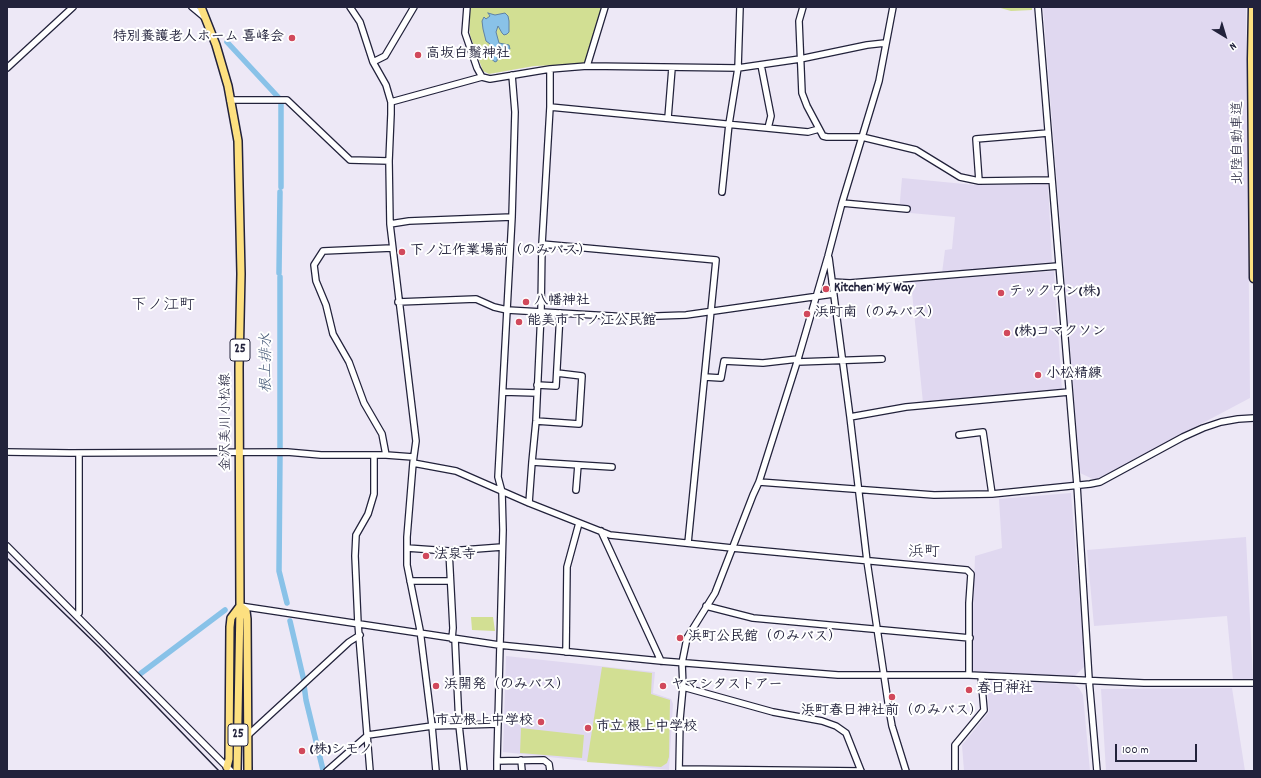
<!DOCTYPE html>
<html>
<head>
<meta charset="utf-8">
<style>
	body { margin:0 }
	#map { position:relative; width:1261px; height:778px; overflow:hidden; background:#ede8f6; font-family:Dekko,sans-serif }
	canvas { display:block }
	.frame { position:absolute; inset:0; border:8px solid #22223b; pointer-events:none }
	.north { position:absolute; left:1205px; top:16px; width:40px; height:40px; -webkit-text-stroke:3px #fff; paint-order:stroke; rotate:142deg; font-size:11px; font-weight:700; line-height:16px; text-align:center; color:#22223b }
	.north::after { content:''; display:block; margin:auto; width:14px; height:18px; background:#22223b; clip-path:polygon(50% 0,100% 100%,50% 72%,0 100%) }
	.scale { position:absolute; left:1115px; top:744px; width:82px; height:18px; box-sizing:border-box; border:2px solid #22223b; border-top:0; padding-left:5px; font-size:12px; line-height:14px; white-space:nowrap; color:#22223b; -webkit-text-stroke:3px #fff; paint-order:stroke }
</style>
</head>
<body>
<div id="map">
<canvas width="1261" height="778"></canvas>
<div class="frame"></div>
<div class="north">N</div>
<div class="scale">100 m</div>
</div>
<script>
const c = document.querySelector('canvas').getContext('2d');
c.lineJoin = 'round';
function fillPath(path, color) { c.fillStyle = color; c.fill(path, 'evenodd'); }
const toPath = rows => new Path2D(rows.map(r => 'M' + r).join(''));
function stroke(path, color, width, dash) { c.strokeStyle = color; c.lineWidth = width; c.lineCap = dash ? 'butt' : 'round'; c.setLineDash(dash || []); c.stroke(path); }
function write(font, color, halo, rows, align = 'center') {
  c.font = font + ' Dekko,"Klee One",sans-serif'; c.lineWidth = 4; c.setLineDash([]); c.textBaseline = 'middle'; c.strokeStyle = halo; c.fillStyle = color; for (const [text, x, y, turn = 0] of rows) {
    c.save(); c.translate(x, y); c.rotate((+turn || 0) * Math.PI / 180); c.textAlign = isNaN(turn) ? turn : align; if (halo) c.strokeText(text, 0, 0); c.fillText(text, 0, 0); c.restore();
  }
}
fillPath(toPath([
	[1043,7,1246,7,1250,398,1095,480,1080,473],
	[902,178,975,185,1048,184,1052,262,942,273,945,250,952,249,955,217,899,212],
	[1054,271,1062,390,923,403,911,282],
	[1071,493,1085,666,1075,676,976,674,971,670,975,556,1002,548,999,499],
	[1246,537,1253,679,1233,680,1227,616,1094,626,1087,550],
	[506,656,655,672,653,693,671,699,673,704,669,770,503,752],
	[987,681,1074,684,1079,688,1083,695,1090,771,964,771,962,745,989,712],
	[1232,688,1245,771,1106,771,1101,689]
]), '#e0d8f0');
fillPath(toPath([
	[471,7,603,7,587,60,582,64,534,66,489,74,483,71,470,35,469,19],
	[997,7,1032,7,1032,10,1011,11],
	[471,617,493,617,495,631,472,630],
	[602,667,652,673,651,694,670,700,669,757,667,763,661,767,587,762],
	[521,728,584,735,582,758,520,753]
]), '#d2df93');
const water = toPath([
	[488,13,495,15,505,13,508,16,509,21,509,32,507,34,504,35,502,33,498,26,496,32,499,43,509,45,510,49,504,52,498,53,497,61,495,62,489,57,488,49,491,46,490,44,486,41,483,29,482,21,484,17,486,19,490,16,488,13]
]);
fillPath(water, '#89c2e8');
stroke(water, '#6082a3', 1);
stroke(toPath([
	[227,42,279,98],
	[281,187,281,104],
	[279,273,280,192],
	[280,449,280,277],
	[280,455,279,571,287,603],
	[290,621,304,681],
	[140,674,225,610],
	[304,685,306,700,323,770]
]), '#89c2e8', 5.5);
const minor = toPath([
	[192,7,204,17],
	[350,7,360,22,373,62,386,85,391,102,391,114,389,161,390,224,416,441,413,463,407,537,407,565,420,630,432,726,436,771],
	[467,7,465,33,477,68,482,77],
	[803,7,799,21,802,93,807,106,823,136,827,137,862,137,916,150,960,177,979,181,1052,180],
	[1038,7,1077,485,1089,679,1097,771],
	[373,62,385,56,414,7],
	[761,65,771,116,768,128],
	[587,66,605,7],
	[7,68,73,7],
	[512,75,515,112,512,217,498,477,502,492,503,530,497,761,544,760,549,764,550,771],
	[230,100,287,100,350,160,389,161],
	[391,102,482,77,490,79,550,69,587,66,738,68,800,59,867,45,885,43],
	[550,107,808,132,819,129],
	[668,118,672,68],
	[979,181,976,139,1048,133],
	[722,192,729,124,738,68,740,7],
	[842,203,907,209],
	[390,224,409,221,512,217],
	[542,244,716,260,688,543],
	[829,258,850,417,867,561,889,709,892,726,906,771],
	[832,282,850,283,1058,266],
	[398,302,476,299,494,307,507,310,629,317,686,315,833,294],
	[797,362,882,359],
	[705,377,721,378,724,361,763,363,798,359],
	[537,385,556,386,560,313],
	[503,392,537,393],
	[850,417,906,407,1069,392],
	[536,421,579,424,582,376,557,373],
	[959,435,983,432,992,494],
	[7,452,70,453,287,452,321,455,386,455,413,457],
	[386,455,382,434,364,403,349,362,333,334,326,305,316,281,314,265,323,251,392,248],
	[532,462,612,467],
	[413,463,456,471,529,503,610,535,732,548,967,570,971,574,969,603,969,675],
	[759,482,934,495,992,494,1090,484,1100,482,1183,437,1203,428,1221,422,1238,419,1254,418],
	[576,490,578,465],
	[529,503,532,462,536,421,541,312,542,244,550,107,550,69],
	[601,531,661,661],
	[7,546,231,771],
	[407,548,449,551,502,547],
	[449,551,453,628,452,639],
	[410,581,450,581],
	[240,606,499,645,661,661,838,675,969,675,1144,683,1254,683],
	[706,606,753,618,970,638],
	[76,615,79,613,79,453],
	[455,639,459,725,464,771],
	[566,652,567,567,579,523],
	[683,687,773,712,822,721,836,726,846,733,861,771],
	[247,736,349,642,360,635],
	[521,760,522,771],
	[497,761,497,771],
	[679,769,861,771],
	[327,771,368,735,432,726,498,724],
	[370,771,358,624,355,556,356,535,368,514,374,494,374,456],
	[679,771,680,719,683,687,682,663,687,638,715,593,753,495,759,482,798,359,828,256,842,203,873,101,879,81,893,7],
	[955,771,955,745,984,710,981,676]
]);
const major = toPath([
	[201,7,216,45,228,86,238,141,241,274,239,367,240,606,237,771],
	[227,767,229,759,230,627,231,618,240,606,246,611,247,619,248,771]
]);
const highway = toPath([
	[1253,7,1252,59,1254,278]
]);
stroke(minor, '#22223b', 8);
stroke(major, '#22223b', 10);
stroke(highway, '#22223b', 11);
stroke(minor, '#fff', 5.5);
stroke(major, '#fde080', 7);
stroke(highway, '#fde080', 8);
stroke(toPath([
	[7,558,100,648,219,771]
]), '#22223b', 1.5);
for (const [x, y, r, color] of [
	[292,38,4,"#d1495b"],
	[418,55,4,"#d1495b"],
	[402,252,4,"#d1495b"],
	[826,289,4,"#d1495b"],
	[1001,293,4,"#d1495b"],
	[526,302,4,"#d1495b"],
	[807,314,4,"#d1495b"],
	[519,322,4,"#d1495b"],
	[1007,333,4,"#d1495b"],
	[1038,375,4,"#d1495b"],
	[426,556,4,"#d1495b"],
	[680,638,4,"#d1495b"],
	[436,686,4,"#d1495b"],
	[663,686,4,"#d1495b"],
	[969,690,4,"#d1495b"],
	[892,697,4,"#d1495b"],
	[541,722,4,"#d1495b"],
	[588,728,4,"#d1495b"],
	[302,751,4,"#d1495b"]
]) { const dot = new Path2D(); dot.arc(x, y, r, 0, 2 * Math.PI); c.fillStyle = color; c.fill(dot); stroke(dot, '#fff', 1.5); }
for (const [x, y, w] of [
	[240,350,20],
	[238,735,20]
]) { const box = new Path2D(); box.roundRect(x - w / 2, y - 11, w, 22, 3); c.fillStyle = '#fff'; c.fill(box); stroke(box, '#22223b', 1); }
write('bold 13px', '#22223b', null, [
	["25",240,350],
	["25",238,735]
]);
write('bold 14px', '#22223b', '#fff', [
	["特別養護老人ホーム 喜峰会",284,38,"right"],
	["高坂白鬚神社",426,55],
	["下ノ江作業場前（のみバス）",410,252],
	["Kitchen My Way",834,289],
	["テックワン(株)",1009,293],
	["八幡神社",534,302],
	["浜町南（のみバス）",815,314],
	["能美市 下ノ江公民館",527,322],
	["(株)コマクソン",1015,333],
	["小松精練",1046,375],
	["法泉寺",434,556],
	["浜町公民館（のみバス）",688,638],
	["浜開発（のみバス）",444,686],
	["ヤマシタストアー",671,686],
	["春日神社",977,690],
	["浜町春日神社前（のみバス）",892,712,"center"],
	["市立根上中学校",533,722,"right"],
	["市立 根上中学校",596,728],
	["(株)シモノ",310,751]
], 'left');
write('14px', '#22223b', '#fff', [
	["北陸自動車道",1239,143,-90],
	["金沢美川小松線",227,422,-90]
]);
write('italic 15px', '#465a78', '#fff', [
	["根上排水",268,363,-90]
]);
write('16px', '#22223b', '#fff', [
	["下ノ江町",163,307],
	["浜町",924,554]
]);
</script>
</body>
</html>
